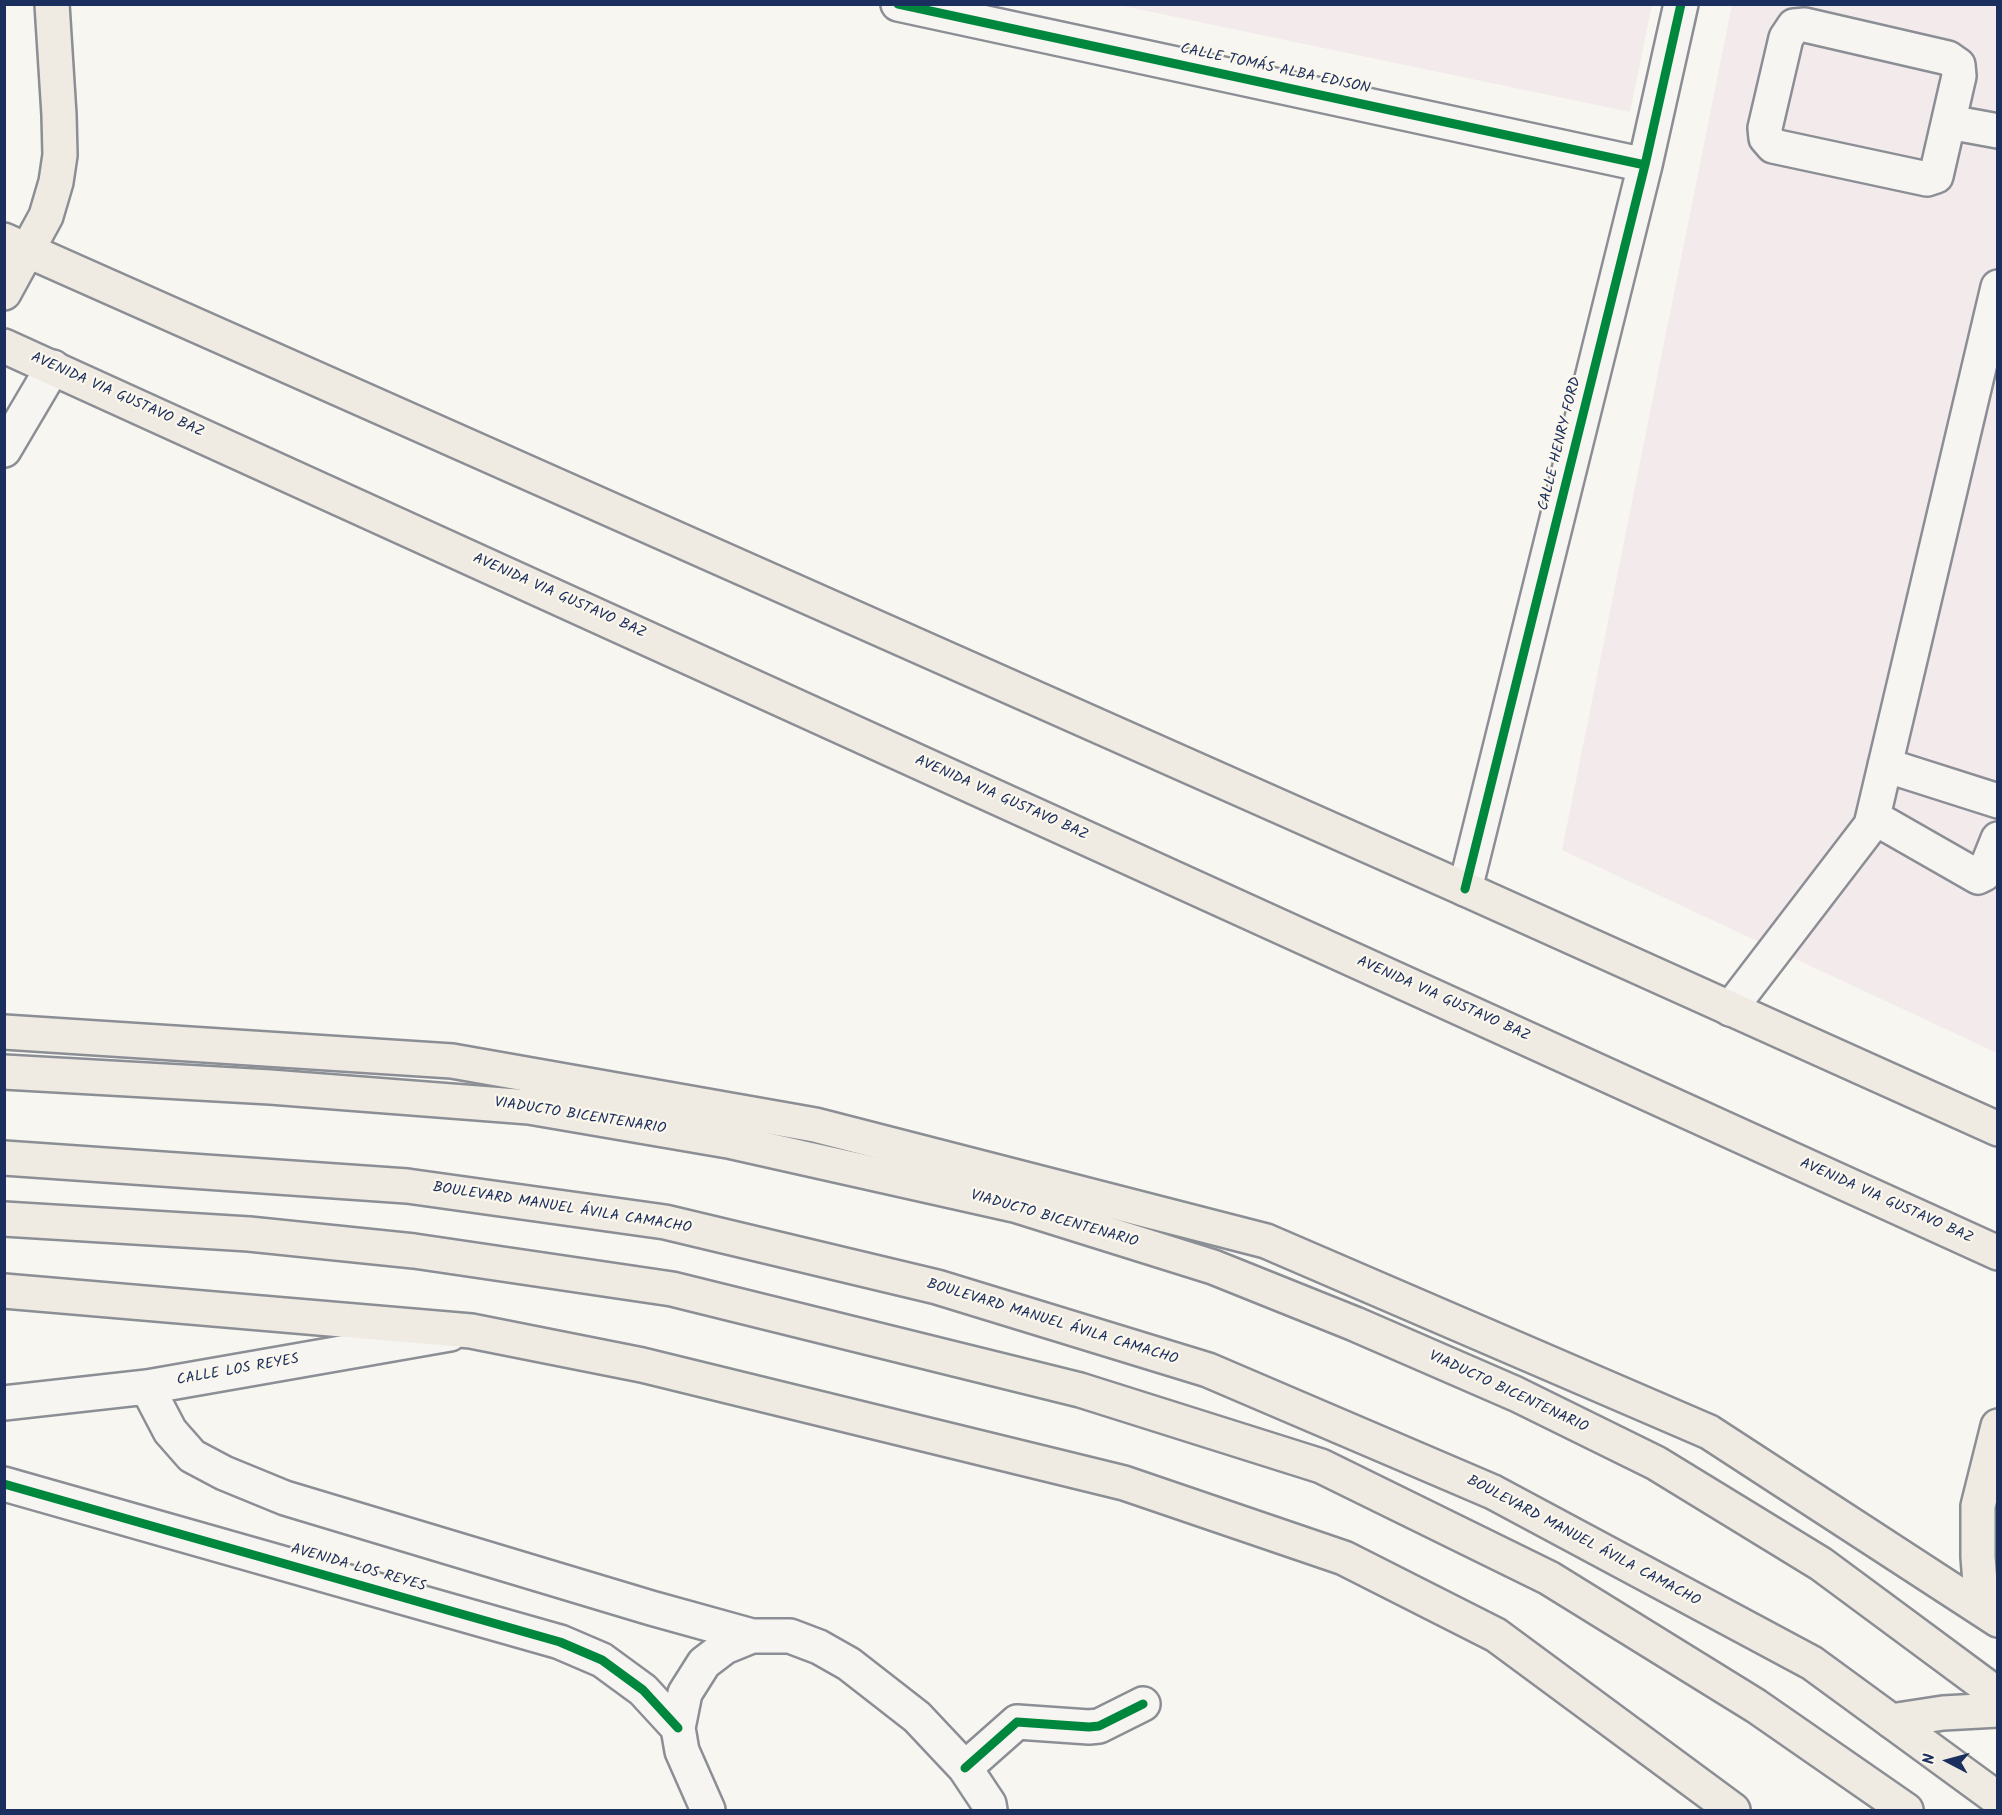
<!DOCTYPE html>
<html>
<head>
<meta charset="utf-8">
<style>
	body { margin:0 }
	#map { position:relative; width:2002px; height:1815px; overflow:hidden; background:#f8f6f0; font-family:Kalam,sans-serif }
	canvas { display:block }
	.frame { position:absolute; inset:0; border:6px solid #1b2f5e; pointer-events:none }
	.north { position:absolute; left:1918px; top:1731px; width:60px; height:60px; -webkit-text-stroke:4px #fbf7ec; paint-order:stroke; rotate:276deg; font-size:16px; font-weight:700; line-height:24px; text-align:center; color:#1b2f5e }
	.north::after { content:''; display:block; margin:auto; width:21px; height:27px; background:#1b2f5e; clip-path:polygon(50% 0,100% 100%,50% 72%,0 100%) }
</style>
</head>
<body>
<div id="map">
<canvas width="2002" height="1815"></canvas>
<div class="frame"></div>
<div class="north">N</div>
</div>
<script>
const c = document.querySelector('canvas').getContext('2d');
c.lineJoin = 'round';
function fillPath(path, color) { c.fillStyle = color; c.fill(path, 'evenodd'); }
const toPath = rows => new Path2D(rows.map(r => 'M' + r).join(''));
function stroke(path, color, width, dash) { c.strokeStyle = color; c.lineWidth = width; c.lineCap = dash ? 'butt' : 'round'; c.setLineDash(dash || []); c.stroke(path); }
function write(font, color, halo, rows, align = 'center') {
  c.font = font + ' Kalam,sans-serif'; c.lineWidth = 4.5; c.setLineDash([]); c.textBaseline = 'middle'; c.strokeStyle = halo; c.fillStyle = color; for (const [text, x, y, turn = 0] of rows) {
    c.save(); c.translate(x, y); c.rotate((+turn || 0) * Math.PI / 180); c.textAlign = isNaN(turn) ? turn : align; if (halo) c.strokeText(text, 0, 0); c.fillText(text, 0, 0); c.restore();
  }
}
fillPath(toPath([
	[1118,5,1652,5,1630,112],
	[1732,5,1997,5,1997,1053,1562,850]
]), '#f2eaeb');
const minor = toPath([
	[898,4,1645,165],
	[1805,25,1948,58,1958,65,1959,76,1936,176,1927,179,1773,146,1766,138,1765,128,1786,38,1794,26,1805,25],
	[1949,122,1998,131],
	[4,450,53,367],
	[1885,765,1998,801],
	[1873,817,1978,877,1984,874,1998,839],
	[1465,889,1645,165,1681,4],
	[1730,1009,1871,825,1998,287],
	[147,1387,170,1431,192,1456,224,1473,285,1498,651,1608,752,1636],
	[4,1403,147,1387,450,1334],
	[4,1484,560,1642,602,1660,643,1690,678,1728],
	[965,1768,1017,1722,1089,1727,1099,1726,1143,1704],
	[708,1810,682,1751,678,1728,685,1693,704,1663,725,1647,752,1636,790,1636,819,1647,849,1664,917,1717,965,1768,989,1804,990,1810]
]);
const major = toPath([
	[4,240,1465,889,1998,1129],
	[4,293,46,216,56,182,60,155,59,115,52,4],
	[4,346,1998,1253],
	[4,1032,452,1061,815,1125,1266,1241,1709,1432,1998,1620],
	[4,1291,471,1331,642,1365,1124,1483,1344,1558,1496,1635,1733,1810],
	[1982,1609,1978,1557,1978,1506,1998,1426]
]);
const highway = toPath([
	[4,1072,270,1087,529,1107,728,1141,1018,1206,1213,1267,1355,1324,1516,1394,1656,1463,1821,1564,1998,1695],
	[4,1158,407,1186,665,1222,937,1287,1208,1370,1493,1492,1812,1663,1998,1799],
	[4,1219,249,1234,414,1251,672,1289,1080,1390,1321,1466,1549,1578,1756,1706,1906,1810],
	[1891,1721,1943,1713,1998,1710]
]);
stroke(minor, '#8b8e94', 38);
stroke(major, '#8b8e94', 38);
stroke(highway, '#8b8e94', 38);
stroke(minor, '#f6f5f1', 33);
stroke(major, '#f0ebe2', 33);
stroke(highway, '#f0ebe2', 33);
stroke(toPath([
	[898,4,1645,165],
	[1465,889,1645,165,1681,4],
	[4,1484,560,1642,602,1660,643,1690,678,1728],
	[965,1768,1017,1722,1089,1727,1099,1726,1143,1704]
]), '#00873e', 9);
write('15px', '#1b2f5e', '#fbf7ec', [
	["CALLE TOMÁS ALBA EDISON",1275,70,12],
	["AVENIDA VIA GUSTAVO BAZ",117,396,24],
	["CALLE HENRY FORD",1561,444,-76],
	["AVENIDA VIA GUSTAVO BAZ",559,597,24],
	["AVENIDA VIA GUSTAVO BAZ",1001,799,24],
	["AVENIDA VIA GUSTAVO BAZ",1443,1000,24],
	["VIADUCTO BICENTENARIO",580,1117,9],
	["AVENIDA VIA GUSTAVO BAZ",1886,1202,24],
	["BOULEVARD MANUEL ÁVILA CAMACHO",562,1209,9],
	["VIADUCTO BICENTENARIO",1054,1220,16],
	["BOULEVARD MANUEL ÁVILA CAMACHO",1052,1323,17],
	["CALLE LOS REYES",238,1371,-10],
	["VIADUCTO BICENTENARIO",1508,1393,25],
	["BOULEVARD MANUEL ÁVILA CAMACHO",1583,1542,28],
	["AVENIDA LOS REYES",358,1569,16]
]);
</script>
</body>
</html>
